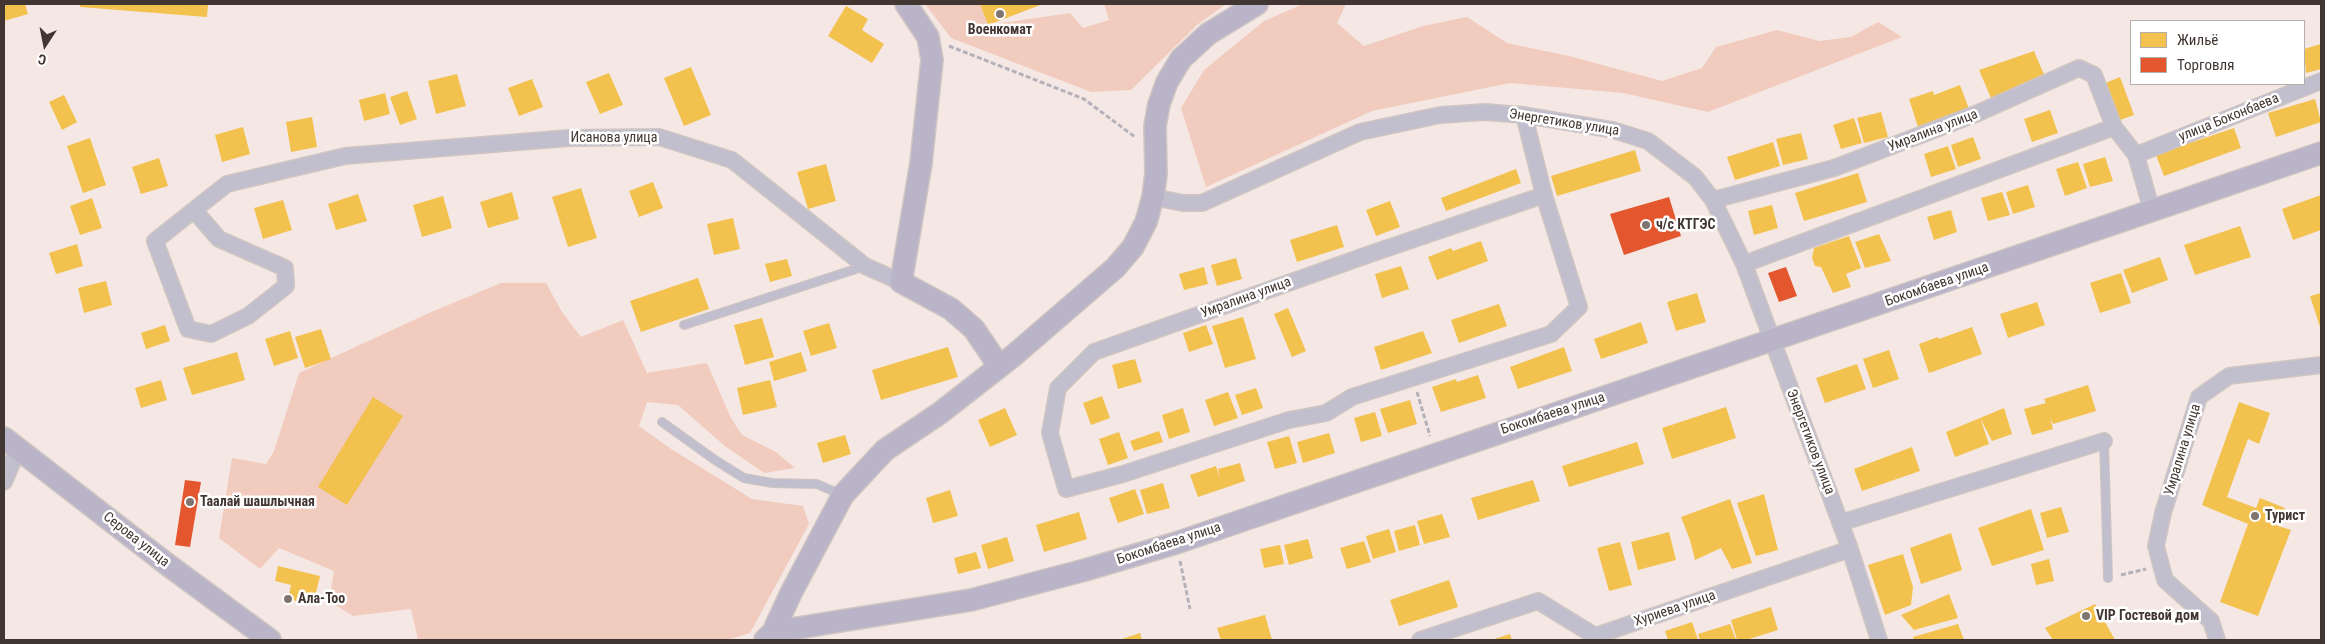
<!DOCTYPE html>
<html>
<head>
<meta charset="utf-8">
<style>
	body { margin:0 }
	#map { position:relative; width:2325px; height:644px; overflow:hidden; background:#f5e8e4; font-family:"Roboto Condensed",sans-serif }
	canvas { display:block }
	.frame { position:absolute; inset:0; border:5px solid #413632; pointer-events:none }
	.legend { position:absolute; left:2130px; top:20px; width:175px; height:65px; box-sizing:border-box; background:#fff; border:1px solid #b3afad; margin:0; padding:6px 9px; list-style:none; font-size:15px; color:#413632 }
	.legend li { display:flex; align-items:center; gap:10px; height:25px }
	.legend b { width:25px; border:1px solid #b3afad }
	.north { position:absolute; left:20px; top:20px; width:50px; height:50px; -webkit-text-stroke:4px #fff; paint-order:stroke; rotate:191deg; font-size:14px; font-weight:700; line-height:20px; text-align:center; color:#413632 }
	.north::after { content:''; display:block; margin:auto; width:18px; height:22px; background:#413632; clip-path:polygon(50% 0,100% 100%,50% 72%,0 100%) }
</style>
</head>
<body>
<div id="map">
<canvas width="2325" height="644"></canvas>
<div class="frame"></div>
<ul class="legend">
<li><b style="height:14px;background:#f2c14e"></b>Жильё</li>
<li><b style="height:14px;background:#e4572e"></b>Торговля</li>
</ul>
<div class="north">С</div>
</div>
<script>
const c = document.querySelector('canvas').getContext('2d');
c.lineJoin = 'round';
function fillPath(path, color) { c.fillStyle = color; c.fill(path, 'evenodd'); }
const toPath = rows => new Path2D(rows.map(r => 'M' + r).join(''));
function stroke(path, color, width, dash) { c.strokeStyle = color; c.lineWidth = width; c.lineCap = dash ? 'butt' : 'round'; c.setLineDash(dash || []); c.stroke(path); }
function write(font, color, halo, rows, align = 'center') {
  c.font = font + ' "Roboto Condensed",sans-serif'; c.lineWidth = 5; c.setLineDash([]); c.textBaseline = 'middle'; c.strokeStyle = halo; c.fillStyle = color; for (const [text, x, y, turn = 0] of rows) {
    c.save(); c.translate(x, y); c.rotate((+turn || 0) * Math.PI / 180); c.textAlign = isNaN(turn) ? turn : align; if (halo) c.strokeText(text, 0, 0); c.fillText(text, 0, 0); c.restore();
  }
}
fillPath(toPath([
	[925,4,980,4,988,25,1070,13,1083,28,1109,20,1104,4,1226,4,1197,25,1131,90,1091,92,951,38],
	[1303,4,1346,4,1337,23,1364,46,1423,26,1467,17,1507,43,1569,56,1662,81,1702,68,1716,47,1777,30,1819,41,1851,37,1878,22,1902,37,1708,112,1623,93,1510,83,1372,111,1206,187,1181,108,1204,70,1264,21],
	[501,283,546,283,562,312,581,337,623,320,647,373,707,363,731,418,742,435,776,452,795,468,764,473,725,446,678,405,647,402,639,426,671,449,752,499,803,506,809,524,750,633,727,640,418,640,411,609,353,616,329,601,334,571,279,548,260,569,219,538,232,458,266,464,274,451,299,373,429,313]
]), '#f1cbbe');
fillPath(toPath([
	[4,4,25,4,28,14,4,21],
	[80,4,208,4,207,17,80,7],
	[980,4,1043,4,988,25],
	[846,6,868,19,862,30,884,44,872,63,828,36],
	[2321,44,2321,69,2306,73,2304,49],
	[2034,51,2045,77,1991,98,1979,70],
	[691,67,711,115,684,126,664,78],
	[609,73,623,105,600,114,586,82],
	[457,74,466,106,436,114,428,81],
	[2120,77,2134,115,2117,121,2103,84],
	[532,79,543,107,519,116,508,88],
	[1960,85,1969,109,1918,127,1909,99,1933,91,1934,95],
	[407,91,417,119,400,125,390,97],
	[385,93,390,114,364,121,359,100],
	[64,95,77,122,62,130,49,102],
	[2315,99,2321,122,2276,137,2268,113],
	[2050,110,2058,133,2032,142,2024,119],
	[1881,112,1888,137,1864,143,1857,118],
	[312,117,317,147,291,152,286,122],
	[1854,118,1862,143,1841,149,1833,125],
	[243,127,250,154,222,162,215,135],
	[2234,128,2241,148,2164,176,2154,150,2188,138,2190,143],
	[1801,133,1808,159,1783,165,1776,139],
	[1973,137,1981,159,1958,167,1951,145],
	[90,138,106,185,83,193,67,146],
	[1773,142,1780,166,1735,180,1727,157],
	[1948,146,1956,169,1931,177,1924,154],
	[1635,150,1641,171,1557,196,1551,176],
	[2105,157,2113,181,2090,187,2083,164],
	[159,158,168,186,141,194,132,167],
	[2078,162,2087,188,2065,196,2056,169],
	[826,164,836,201,808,209,797,172],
	[1516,169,1521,183,1446,211,1441,198],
	[1858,173,1867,202,1804,221,1795,193],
	[653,182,663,208,639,217,629,191],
	[2028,185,2035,207,2013,214,2006,192],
	[581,188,597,238,568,247,552,197],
	[512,192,519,219,488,228,480,202],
	[2002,192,2010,215,1988,221,1981,198],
	[358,194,367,221,336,230,328,204],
	[2321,195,2321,230,2293,240,2282,209],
	[443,196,452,228,422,237,413,205],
	[92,198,102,228,80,235,70,206],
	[283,200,292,230,263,239,254,208],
	[1390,201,1400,227,1376,236,1366,210],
	[1772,205,1778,228,1754,235,1748,211],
	[1951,210,1957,232,1934,240,1927,217],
	[733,218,740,249,714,255,707,224],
	[1337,225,1344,247,1297,262,1290,240],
	[2240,226,2251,257,2195,275,2184,245],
	[1879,234,1891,261,1865,268,1855,242],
	[1849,236,1861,268,1846,274,1851,287,1833,293,1821,267,1815,266,1812,258,1814,248],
	[1481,241,1488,261,1437,280,1428,257,1451,248,1453,251],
	[77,244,83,266,56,274,49,253],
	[2160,257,2168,280,2132,293,2123,270],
	[1236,258,1242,279,1217,286,1211,265],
	[787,259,792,276,770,282,765,264],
	[1401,266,1409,289,1382,298,1375,274],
	[1204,267,1208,284,1184,290,1179,274],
	[2121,273,2131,303,2100,313,2090,283],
	[698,278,709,309,641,332,630,301],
	[106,281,112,305,84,313,78,288],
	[1697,293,1706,322,1676,331,1667,302],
	[2321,293,2321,330,2310,296],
	[2037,302,2045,325,2008,338,2000,314],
	[1499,304,1507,326,1459,343,1451,320],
	[1288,308,1306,351,1292,357,1274,314],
	[1243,317,1256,359,1225,368,1212,326],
	[762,318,774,357,745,365,734,325],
	[1641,322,1648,343,1601,359,1594,339],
	[829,323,837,348,811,356,803,331],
	[165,325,170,341,146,349,141,333],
	[1206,325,1213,344,1189,352,1183,333],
	[1972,327,1982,354,1929,373,1919,344,1938,337,1939,339],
	[321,329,331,359,305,368,295,337],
	[290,331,298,358,274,366,265,339],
	[1423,331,1432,353,1381,370,1374,347],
	[948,347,958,377,881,400,872,370],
	[1564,347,1572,371,1518,389,1510,367],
	[1889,350,1899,379,1873,388,1863,359],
	[237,352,245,380,192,395,183,368],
	[801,352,807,371,774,381,769,362],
	[1135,359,1142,382,1118,389,1112,365],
	[1857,364,1866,389,1825,403,1816,378],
	[1478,375,1486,398,1441,412,1432,387,1456,379,1457,382],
	[161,380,167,400,141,408,135,388],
	[770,380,777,407,743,415,737,388],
	[2088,385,2096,411,2053,424,2050,417,2053,429,2032,435,2024,409,2046,403,2044,399],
	[1256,388,1263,408,1242,415,1235,395],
	[1228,392,1238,418,1214,426,1205,400],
	[1102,396,1110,418,1091,425,1083,403],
	[373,397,403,416,347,505,318,487],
	[1410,400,1417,424,1388,433,1380,409],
	[2239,402,2270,413,2259,444,2248,439,2227,497,2256,508,2260,498,2285,508,2278,526,2291,530,2258,616,2220,602,2248,524,2202,505],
	[1726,407,1736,438,1672,459,1662,428],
	[1005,408,1017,435,990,447,978,420],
	[1183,408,1190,432,1169,439,1162,415],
	[2004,408,2012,434,1992,441,1980,418],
	[1375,412,1382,436,1361,442,1354,418],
	[1980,418,1989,444,1955,457,1946,432],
	[1159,431,1163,442,1134,451,1130,441],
	[1119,432,1128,458,1108,465,1099,439],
	[1329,433,1335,453,1303,463,1297,442],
	[845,435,851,454,823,463,817,443],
	[1289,436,1297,463,1275,469,1267,442],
	[1637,442,1644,464,1569,487,1562,466],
	[1912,447,1920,471,1862,491,1854,469],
	[1240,463,1245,481,1198,497,1190,475,1216,466,1220,479,1218,469],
	[1533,480,1540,501,1478,520,1471,498],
	[1163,483,1170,508,1147,514,1140,490],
	[1135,489,1144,514,1118,523,1109,498],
	[950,490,958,516,933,523,926,498],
	[1764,494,1778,550,1756,556,1737,503],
	[1730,499,1752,563,1732,569,1721,548,1695,560,1690,540,1681,517],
	[2061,507,2069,532,2047,538,2040,513],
	[2031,509,2044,550,1992,566,1978,528],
	[1079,512,1087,539,1044,552,1036,525],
	[1442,514,1450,537,1424,544,1417,521],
	[1415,525,1420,545,1399,551,1394,531],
	[1389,529,1396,552,1373,559,1366,536],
	[1669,532,1676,560,1638,570,1631,542],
	[1951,533,1962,570,1921,584,1910,548],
	[1007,537,1014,561,988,569,981,545],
	[1308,539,1313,558,1289,565,1284,545],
	[1364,541,1371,562,1347,569,1340,548],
	[1620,542,1632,585,1609,591,1597,548],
	[1280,545,1284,564,1264,568,1260,549],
	[976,552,981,568,958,574,954,558],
	[1903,554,1913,587,1911,605,1885,615,1868,565],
	[2049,559,2054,581,2036,585,2031,564],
	[278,566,320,576,313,605,288,599,291,585,275,581],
	[1449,580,1458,607,1399,626,1390,600],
	[1949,594,1958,618,1914,630,1901,615],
	[2095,604,2115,640,2053,640,2045,628],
	[1771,607,1778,630,1746,640,1737,640,1731,620],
	[1265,615,1272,640,1221,640,1217,628],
	[1692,622,1698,640,1668,640,1665,631],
	[1730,624,1736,640,1700,640,1698,634],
	[1958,624,1964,640,1914,640,1913,637],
	[1140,633,1142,640,1119,640],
	[1510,634,1512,640,1491,640]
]), '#f2c14e');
fillPath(toPath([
	[1669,197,1681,236,1624,255,1610,214],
	[1786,267,1797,296,1779,302,1768,273],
	[185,480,201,482,190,547,175,545]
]), '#e4572e');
const lane = toPath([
	[684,325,865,266],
	[662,422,715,460,744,478,772,483,817,484,842,495],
	[2104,441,2108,578]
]);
const street = toPath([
	[1524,115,1544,195,1579,307,1551,334,1352,397,1326,413,1289,420,1123,474,1066,489,1050,433,1058,388,1094,352,1370,254,1544,195],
	[2136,155,2321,81],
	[1153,197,1183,203,1202,203,1360,132,1440,115,1485,112,1524,115,1613,130,1648,141,1695,177,1713,200,1744,264,1850,549,1879,640],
	[1713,200,1834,168,1978,113,2079,68,2094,75,2114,127],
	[194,210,219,239,285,268,286,286,248,316,211,334,188,329,155,241,194,210,227,184,345,156,569,138,659,137,732,160,865,266,901,282],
	[1744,264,2114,127,2136,155,2152,211],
	[4,482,18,449],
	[1840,523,2104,441],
	[1420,640,1538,601,1595,636,1850,549],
	[2217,640,2211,621,2165,580,2156,546,2163,513,2199,397,2229,376,2321,365]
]);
const secondary = toPath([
	[906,4,928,37,932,60,921,163,901,282,951,309,974,329,999,366],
	[4,438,168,565,270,640],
	[773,632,971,600,1085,570,1176,543,2321,153],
	[765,640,773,632,791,593,843,495,885,450,940,413,1013,356,1115,268,1133,247,1146,222,1153,197,1156,174,1155,126,1159,104,1167,82,1181,59,1208,34,1257,4]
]);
stroke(lane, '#cfc5c2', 10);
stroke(street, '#cfc5c2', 18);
stroke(secondary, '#cfc5c2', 24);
stroke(toPath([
	[949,46,1084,99,1135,137],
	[1417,392,1430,436],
	[1180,561,1190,609],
	[2121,575,2146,569]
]), '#b5b1b9', 3, [5, 2.5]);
stroke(lane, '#c1becd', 8);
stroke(street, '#c1becd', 15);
stroke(secondary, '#b9b4c7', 21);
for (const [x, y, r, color] of [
	[1000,14,5,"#807470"],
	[1646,225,5,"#807470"],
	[190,502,5,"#807470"],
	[2255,516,5,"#807470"],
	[288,599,5,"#807470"],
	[2086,616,5,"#807470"]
]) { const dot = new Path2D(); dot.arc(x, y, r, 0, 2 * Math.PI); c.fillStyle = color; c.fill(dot); stroke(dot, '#fff', 2); }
write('bold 14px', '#413632', '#fff', [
	["Военкомат",1000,30,"center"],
	["ч/с КТГЭС",1656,225],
	["Таалай шашлычная",200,502],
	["Турист",2265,516],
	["Ала-Тоо",298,599],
	["VIP Гостевой дом",2096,616]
], 'left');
write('14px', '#413632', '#fff', [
	["улица Боконбаева",2229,118,-22],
	["Энергетиков улица",1564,123,9],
	["Умралина улица",1933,131,-21],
	["Исанова улица",614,138],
	["Бокомбаева улица",1937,285,-19],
	["Умралина улица",1246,298,-20],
	["Бокомбаева улица",1553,414,-18],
	["Энергетиков улица",1810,442,69],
	["Умралина улица",2183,450,-73],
	["Серова улица",136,540,38],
	["Бокомбаева улица",1169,544,-18],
	["Хуриева улица",1675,609,-19]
]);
</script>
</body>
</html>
